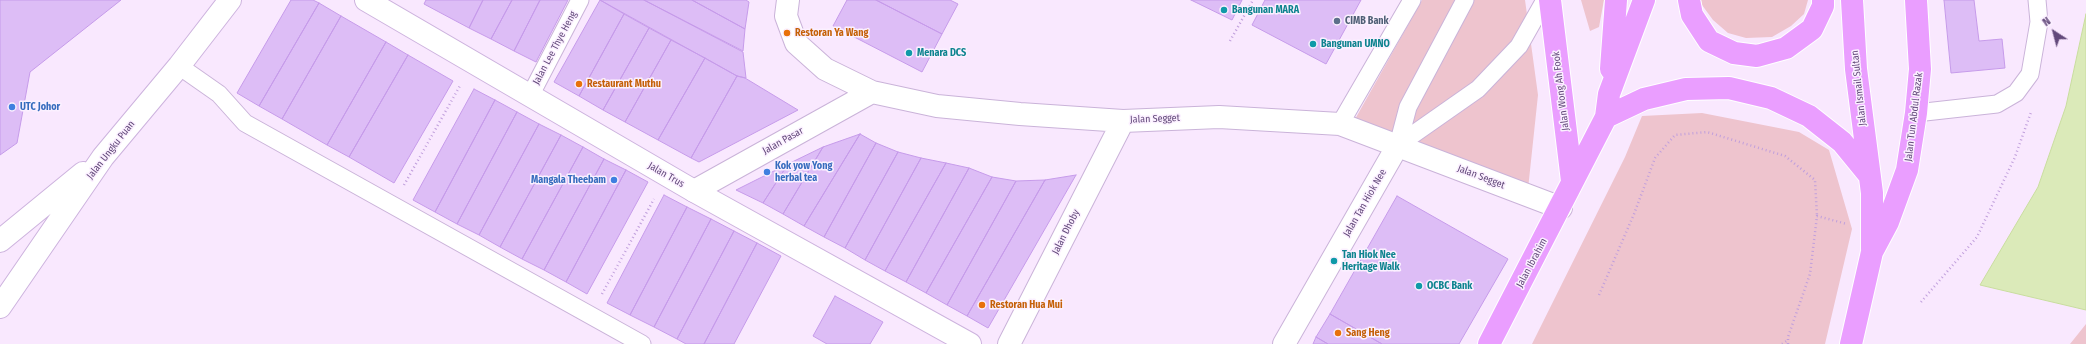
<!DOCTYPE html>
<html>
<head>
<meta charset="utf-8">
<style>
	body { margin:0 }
	#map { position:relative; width:2086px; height:344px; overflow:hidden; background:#f9e8fe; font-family:"Fira Sans Condensed",sans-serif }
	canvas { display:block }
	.north { position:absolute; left:2034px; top:12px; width:40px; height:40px; -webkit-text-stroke:3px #fbf0ff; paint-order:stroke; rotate:324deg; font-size:11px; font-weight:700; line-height:16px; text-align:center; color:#63497b }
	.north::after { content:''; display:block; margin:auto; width:14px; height:18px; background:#63497b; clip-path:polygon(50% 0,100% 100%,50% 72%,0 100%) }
</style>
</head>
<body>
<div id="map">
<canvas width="2086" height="344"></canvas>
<div class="north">N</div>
</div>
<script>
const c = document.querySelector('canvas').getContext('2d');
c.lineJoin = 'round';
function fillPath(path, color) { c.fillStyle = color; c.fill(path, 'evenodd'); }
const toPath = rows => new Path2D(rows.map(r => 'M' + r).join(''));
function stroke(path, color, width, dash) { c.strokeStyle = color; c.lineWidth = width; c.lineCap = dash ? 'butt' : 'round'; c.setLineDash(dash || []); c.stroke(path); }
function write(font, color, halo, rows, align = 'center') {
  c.font = font + ' "Fira Sans Condensed",sans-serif'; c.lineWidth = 3; c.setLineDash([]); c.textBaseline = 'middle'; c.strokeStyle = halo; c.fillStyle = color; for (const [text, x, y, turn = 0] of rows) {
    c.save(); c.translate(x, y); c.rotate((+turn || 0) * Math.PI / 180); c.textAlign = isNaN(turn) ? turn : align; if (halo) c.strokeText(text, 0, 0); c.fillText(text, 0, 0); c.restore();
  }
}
fillPath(toPath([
	[1422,0,1525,0,1538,95,1528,189,1354,121],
	[1581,0,1604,0,1599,27,1590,31],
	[1701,0,1808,0,1804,14,1791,26,1772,37,1746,38,1728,33,1713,20,1702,5],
	[1702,113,1799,132,1829,150,1852,229,1825,344,1532,344,1625,157,1642,116],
	[2086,324,2086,344,2070,344]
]), '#eec4ce');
const water = toPath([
	[2086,14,2086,310,1980,285,2038,187,2066,106,2086,14]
]);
fillPath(water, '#dbeab9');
stroke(water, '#c9dd9f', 1);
const building = toPath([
	[0,0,121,0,30,72,17,143,0,155,0,0],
	[291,0,313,0,319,3,259,106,237,93,291,0],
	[426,0,483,0,469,28,424,4,426,0],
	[483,0,512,0,491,39,469,28,483,0],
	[512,0,540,0,514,51,491,39,512,0],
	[540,0,568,0,536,62,514,51,540,0],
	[600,0,624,14,579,96,554,82,600,0],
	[600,0,644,0,743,52,746,78,737,76,600,0],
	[644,0,692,0,745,29,743,51,644,0],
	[692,0,746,0,749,2,745,29,692,0],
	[847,0,876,0,942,34,922,72,833,26,847,0],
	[876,0,950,0,958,4,942,34,876,0],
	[1191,0,1242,0,1232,20,1191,0],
	[1265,0,1361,0,1326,64,1252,25,1265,0],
	[1944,0,1974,0,1979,41,2002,39,2005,68,1951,73,1944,0],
	[319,3,341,16,282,119,259,106,319,3],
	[624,14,649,28,603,110,579,96,624,14],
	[341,16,386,42,327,145,282,119,341,16],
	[649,28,671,40,625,122,603,110,649,28],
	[671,40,705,58,658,140,625,122,671,40],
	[386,42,408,55,349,157,327,145,386,42],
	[408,55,453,81,394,183,349,157,408,55],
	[705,58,737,76,691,158,658,140,705,58],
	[737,76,745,78,798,110,699,162,691,158,737,76],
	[474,89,495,100,435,212,413,200,474,89],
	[495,100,517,112,457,224,435,212,495,100],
	[517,112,539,124,479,235,457,224,517,112],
	[539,124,561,135,500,247,479,235,539,124],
	[860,134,876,143,824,237,804,226,860,134],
	[860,134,804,226,783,214,823,147,860,134],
	[561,135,583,147,522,259,500,247,561,135],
	[876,143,898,152,845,248,824,237,876,143],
	[583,147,604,159,544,270,522,259,583,147],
	[823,147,783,214,763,203,788,164,823,147],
	[898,152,921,158,865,260,845,248,898,152],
	[921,158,946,163,885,271,865,260,921,158],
	[604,159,626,170,566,282,544,270,604,159],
	[946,163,969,168,906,282,885,271,946,163],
	[788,164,763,203,736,190,788,164],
	[969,168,992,177,926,293,906,282,969,168],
	[626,170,648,182,587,294,566,282,626,170],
	[1076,175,988,328,967,316,1045,180,1076,175],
	[992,177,1016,181,947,305,926,293,992,177],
	[1045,180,967,316,947,305,1016,181,1045,180],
	[664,195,687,207,630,315,607,303,664,195],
	[1397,196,1508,259,1459,344,1382,344,1330,314,1397,196],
	[687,207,711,219,654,327,630,315,687,207],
	[711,219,734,231,677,339,654,327,711,219],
	[734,231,757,243,704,344,686,344,677,339,734,231],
	[757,243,781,256,734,344,704,344,757,243],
	[835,296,883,322,870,344,827,344,813,336,835,296],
	[1330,314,1382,344,1328,344,1316,337,1330,314],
	[1316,337,1328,344,1313,344,1316,337]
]);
fillPath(building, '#ddbdf6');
stroke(building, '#c69bea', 1);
const lane = toPath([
	[179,66,219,94,245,123,642,344],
	[530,96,580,0],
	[1916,113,1997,104,2016,93,2030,74,2039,22,2037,0],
	[1340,124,1412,0],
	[1398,145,1478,89,1519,46,1545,0],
	[1398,145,1408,107,1465,0]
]);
const street = toPath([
	[788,0,786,16,796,43,825,69,872,92,937,106,1020,114,1123,121,1219,117,1340,124,1561,208],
	[694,191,872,92],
	[1009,344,1123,121],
	[1284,344,1398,145]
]);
const secondary = toPath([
	[366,0,694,191,970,344],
	[0,241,83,173],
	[0,307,103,157,179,66,230,0]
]);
const primary = toPath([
	[1550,0,1572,181],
	[1689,0,1692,15,1709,41,1734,53,1757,56,1786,48,1812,29,1823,6,1823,0],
	[1852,0,1856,69,1872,193,1872,249],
	[1611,69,1616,0],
	[1606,117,1644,99,1686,89,1729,88,1771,98,1809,116,1842,142,1869,175],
	[1489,344,1606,117,1609,94,1644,0],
	[1851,344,1872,252,1888,222,1907,170,1916,113,1920,69,1916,0]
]);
stroke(lane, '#cab3d9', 19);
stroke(street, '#cab3d9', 24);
stroke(secondary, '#cdb3de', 24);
stroke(primary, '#fff', 24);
stroke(toPath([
	[1230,41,1253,0],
	[404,185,461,84],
	[602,294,654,199],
	[1599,295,1634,214,1655,158,1675,135,1707,132,1785,156,1815,180,1817,216],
	[1921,302,1977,237,2015,157,2031,112],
	[1782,344,1788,340],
	[1788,344,1788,337,1810,274,1817,216,1847,224]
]), '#c09fdc', 2.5, [1, 3]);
stroke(lane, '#fff', 17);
stroke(street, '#fff', 22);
stroke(secondary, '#fff', 22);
stroke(primary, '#ea9eff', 22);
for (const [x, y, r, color] of [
	[1224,10,4,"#0f9aa8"],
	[1337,21,4,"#5c6f8a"],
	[787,33,4,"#e8710a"],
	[1313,44,4,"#0f9aa8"],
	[909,53,4,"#0f9aa8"],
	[579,84,4,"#e8710a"],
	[12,107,4,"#3f7fe0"],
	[767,172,4,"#3f7fe0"],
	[614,180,4,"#3f7fe0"],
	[1334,261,4,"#0f9aa8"],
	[1419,286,4,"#0f9aa8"],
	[982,305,4,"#e8710a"],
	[1338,333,4,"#e8710a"]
]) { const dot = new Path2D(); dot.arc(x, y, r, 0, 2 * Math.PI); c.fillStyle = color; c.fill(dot); stroke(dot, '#fbf0ff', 1.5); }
write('bold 10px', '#0d838f', '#fbf0ff', [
	["Bangunan MARA",1232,10],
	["Bangunan UMNO",1321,44],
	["Menara DCS",917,53],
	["Tan Hiok Nee",1342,255],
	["Heritage Walk",1342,267],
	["OCBC Bank",1427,286]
], 'left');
write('bold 10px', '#4e5e75', '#fbf0ff', [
	["CIMB Bank",1345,21]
], 'left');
write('bold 10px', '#c56008', '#fbf0ff', [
	["Restoran Ya Wang",795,33],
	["Restaurant Muthu",587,84],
	["Restoran Hua Mui",990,305],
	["Sang Heng",1346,333]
], 'left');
write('10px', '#63497b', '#fbf0ff', [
	["Jalan Lee Thye Heng",555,48,-62],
	["Jalan Ismail Sultan",1859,88,-96],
	["Jalan Wong Ah Fook",1561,91,-97],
	["Jalan Tun Abdul Razak",1914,117,-83],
	["Jalan Segget",1155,119,-2],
	["Jalan Pasar",783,141,-29],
	["Jalan Ungku Puan",111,150,-52],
	["Jalan Trus",666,175,30],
	["Jalan Segget",1481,177,21],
	["Jalan Tan Hiok Nee",1365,203,-60],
	["Jalan Dhoby",1066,232,-63],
	["Jalan Ibrahim",1532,263,-62]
]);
write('bold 10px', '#366cbe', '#fbf0ff', [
	["UTC Johor",20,107],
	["Kok yow Yong",775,166],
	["herbal tea",775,178],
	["Mangala Theebam",606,180,"right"]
], 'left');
</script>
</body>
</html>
